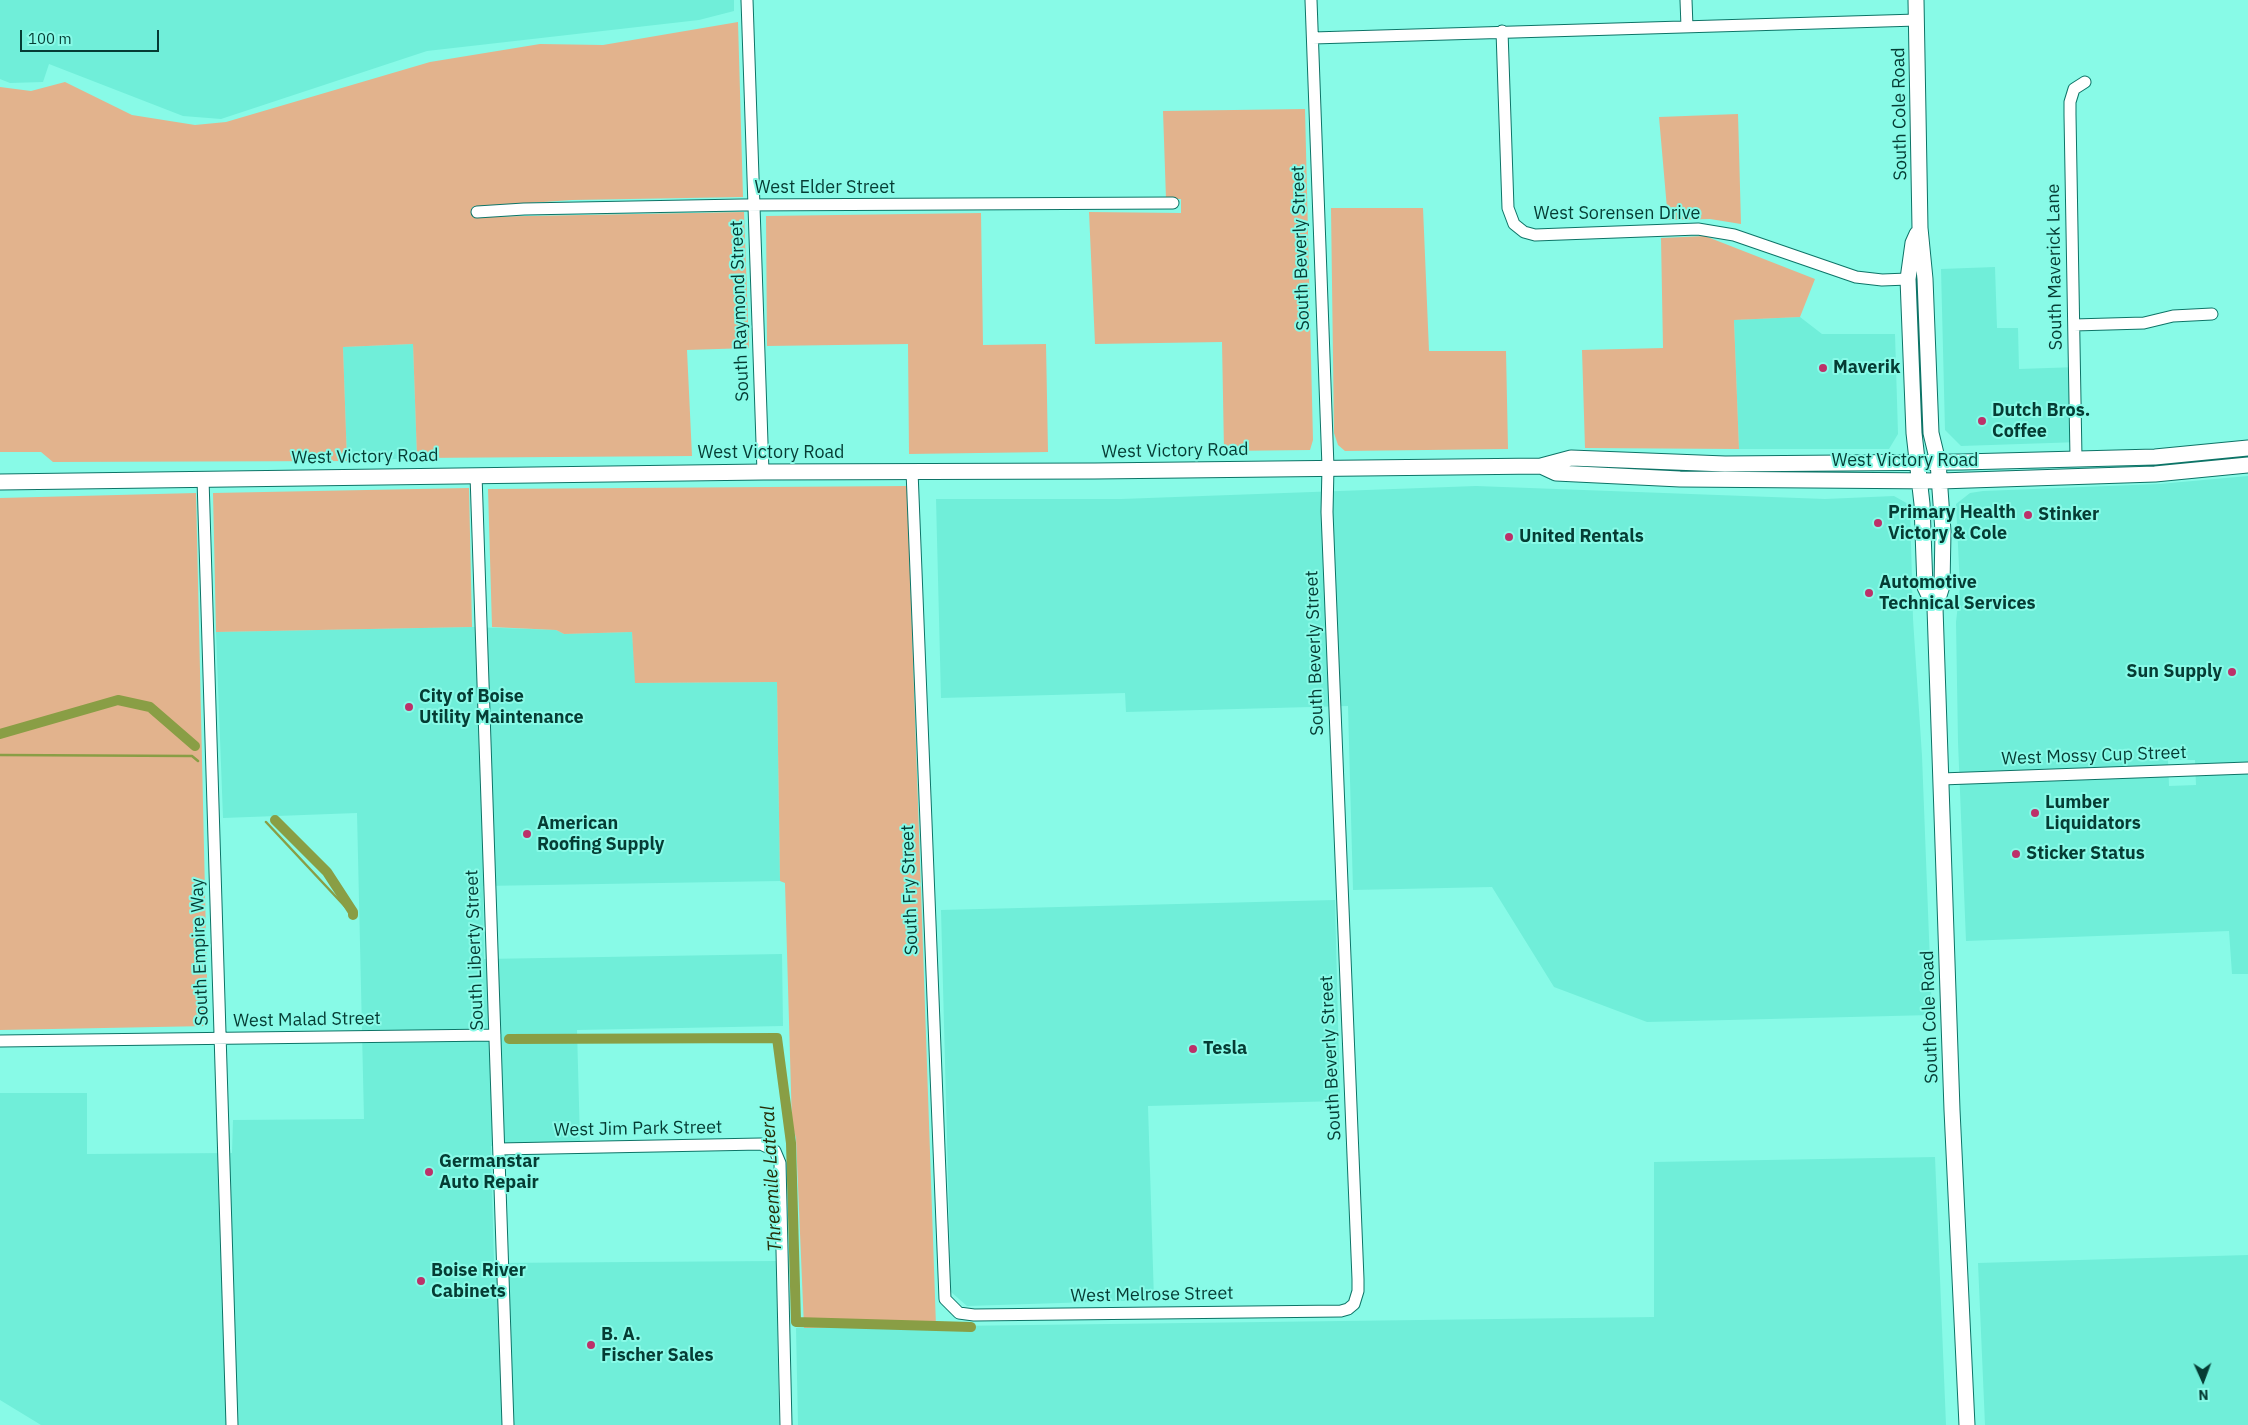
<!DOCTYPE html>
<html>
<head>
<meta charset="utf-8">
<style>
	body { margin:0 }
	#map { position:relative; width:2248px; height:1425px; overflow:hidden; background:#88fae7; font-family:"IBM Plex Sans",sans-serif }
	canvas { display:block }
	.north { position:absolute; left:2178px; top:1355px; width:50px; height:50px; -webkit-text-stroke:4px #88fae7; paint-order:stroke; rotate:178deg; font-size:14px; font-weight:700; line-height:20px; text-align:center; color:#053c34 }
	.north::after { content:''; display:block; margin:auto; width:18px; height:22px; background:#053c34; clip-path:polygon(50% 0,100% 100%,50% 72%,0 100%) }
	.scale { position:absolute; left:20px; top:30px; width:139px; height:22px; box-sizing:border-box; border:2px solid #053c34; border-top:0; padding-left:6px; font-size:15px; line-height:18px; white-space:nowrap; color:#053c34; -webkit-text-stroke:4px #88fae7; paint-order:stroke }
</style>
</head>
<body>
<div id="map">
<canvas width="2248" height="1425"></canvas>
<div class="north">N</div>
<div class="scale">100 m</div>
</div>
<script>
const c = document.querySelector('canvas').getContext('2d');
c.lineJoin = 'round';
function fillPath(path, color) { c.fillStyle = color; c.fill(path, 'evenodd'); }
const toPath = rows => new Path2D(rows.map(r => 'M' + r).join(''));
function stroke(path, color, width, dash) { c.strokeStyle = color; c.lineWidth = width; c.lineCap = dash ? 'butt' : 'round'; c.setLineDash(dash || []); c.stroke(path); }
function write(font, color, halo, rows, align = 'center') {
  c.font = font + ' "IBM Plex Sans",sans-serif'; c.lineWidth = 4; c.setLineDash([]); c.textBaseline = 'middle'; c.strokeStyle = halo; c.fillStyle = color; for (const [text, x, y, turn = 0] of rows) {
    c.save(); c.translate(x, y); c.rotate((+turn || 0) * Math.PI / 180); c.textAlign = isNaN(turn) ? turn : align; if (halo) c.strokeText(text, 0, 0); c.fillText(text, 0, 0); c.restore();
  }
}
fillPath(toPath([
	[0,0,734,0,734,11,699,20,427,51,221,119,183,116,49,64,43,82,10,83,0,79],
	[1995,267,1997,328,2018,328,2019,369,2078,367,2080,442,1961,446,1945,430,1941,269],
	[1800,317,1822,334,1895,334,1898,434,1889,449,1739,449,1734,320],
	[413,344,417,458,347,461,343,347],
	[2248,476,2248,974,2232,974,2229,931,1966,941,1958,742,1956,622,1960,587,1956,504,1970,493,1983,491,2159,484],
	[2168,760,2195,760,2196,785,2169,786],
	[1476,486,1825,499,1894,496,1910,505,1913,619,1922,756,1932,1015,1647,1022,1554,987,1492,887,1353,890,1348,706,1126,712,1125,693,941,698,936,499,1121,499],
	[472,627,556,630,564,634,632,632,636,683,777,682,780,881,483,886,484,959,782,954,783,1026,577,1030,580,1142,491,1146,494,1263,776,1261,779,1425,41,1425,0,1400,0,1093,87,1093,87,1154,232,1153,233,1120,364,1119,357,813,223,818,216,632],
	[1335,900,1340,1101,1148,1106,1154,1300,967,1306,951,1292,941,910],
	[1935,1157,1946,1425,798,1425,796,1328,1654,1317,1654,1162],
	[2248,1255,2248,1425,1985,1425,1978,1263]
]), '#70eed9');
fillPath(toPath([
	[738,22,743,197,572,200,472,207,474,217,744,212,749,348,687,350,692,456,417,458,413,344,343,347,347,461,53,462,41,452,0,452,0,87,31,91,65,82,132,115,195,125,226,122,430,62,540,44,603,45],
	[1305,109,1313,440,1310,450,1224,451,1222,342,1095,344,1089,212,1181,213,1181,199,1166,199,1163,111],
	[1738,114,1741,224,1710,219,1668,220,1659,117],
	[1331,208,1423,208,1429,351,1506,351,1508,449,1345,451,1338,445,1334,433],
	[981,213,983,345,1046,344,1048,452,909,454,908,344,767,346,766,216],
	[1705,236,1815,279,1800,317,1734,320,1739,449,1585,448,1582,350,1663,348,1661,238],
	[907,486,936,1326,804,1328,796,1138,792,1125,785,883,780,881,777,682,635,683,632,632,564,634,556,630,492,627,488,489],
	[469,488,472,627,216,632,213,493],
	[196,493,208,1026,0,1030,0,498]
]), '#e2b38d');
stroke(toPath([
	[0,755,192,756,198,761],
	[266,822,353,915]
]), '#899e45', 2.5);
stroke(toPath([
	[0,734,118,700,150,707,195,746],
	[275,820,327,872,353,912,353,915],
	[509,1039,777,1038,791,1143,796,1322,971,1327]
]), '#899e45', 10);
const street = toPath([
	[747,0,763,472],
	[1686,0,1687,27],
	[1502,31,1508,208,1514,224,1524,232,1535,235,1698,229,1734,235,1856,277,1882,280,1908,279],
	[1313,38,1917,20],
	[477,212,524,209,742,205,1173,203],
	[2074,325,2144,323,2173,316,2212,314],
	[2076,458,2070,115,2070,102,2074,89,2085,82],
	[912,471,945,1299,959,1313,974,1315,1341,1311,1348,1309,1354,1304,1358,1291,1358,1279,1327,512,1328,467,1311,0],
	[476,475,508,1425],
	[203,479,232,1425],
	[1941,779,2248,768],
	[0,1041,495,1035],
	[499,1149,761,1144,775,1151,780,1163,786,1425]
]);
const secondary = toPath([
	[1916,0,1920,228,1925,279,1931,433,1938,462,1943,531,1942,586,1935,608,1952,1110,1967,1425],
	[1917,234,1913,243,1908,279,1914,433,1922,504,1925,587,1935,608],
	[1541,466,1556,473,1680,479,1940,481,2155,474,2248,465],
	[0,482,763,472,1095,471,1541,466,1571,458,1725,464,1962,462,2155,457,2248,448]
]);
stroke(street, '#0d7467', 13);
stroke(secondary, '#0d7467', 17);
stroke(street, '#fff', 11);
stroke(secondary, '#fff', 15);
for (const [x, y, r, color] of [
	[1823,368,5,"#bc3169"],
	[1982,421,5,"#bc3169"],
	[2028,515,5,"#bc3169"],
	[1878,523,5,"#bc3169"],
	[1509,537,5,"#bc3169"],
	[1869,593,5,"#bc3169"],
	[2232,672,5,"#bc3169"],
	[409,707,5,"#bc3169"],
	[2035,813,5,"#bc3169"],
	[527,834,5,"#bc3169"],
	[2016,854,5,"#bc3169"],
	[1193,1049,5,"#bc3169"],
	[429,1172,5,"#bc3169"],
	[421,1281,5,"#bc3169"],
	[591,1345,5,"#bc3169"]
]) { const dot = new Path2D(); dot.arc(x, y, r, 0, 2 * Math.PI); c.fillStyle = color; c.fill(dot); stroke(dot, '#88fae7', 2); }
write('18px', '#053c34', '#88fae7', [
	["South Cole Road",1900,114,-91],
	["West Elder Street",825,188],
	["West Sorensen Drive",1617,214],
	["South Beverly Street",1301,248,-92],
	["South Maverick Lane",2055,267,-91],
	["South Raymond Street",740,311,-92],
	["West Victory Road",1175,451,-1],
	["West Victory Road",771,453],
	["West Victory Road",365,457,-1],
	["West Victory Road",1905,461],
	["South Beverly Street",1315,653,-92],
	["West Mossy Cup Street",2094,756,-2],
	["South Fry Street",910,890,-92],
	["South Liberty Street",475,950,-92],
	["South Empire Way",200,952,-92],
	["South Cole Road",1930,1017,-92],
	["West Malad Street",307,1020,-1],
	["South Beverly Street",1331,1058,-93],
	["West Jim Park Street",638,1129,-1],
	["West Melrose Street",1152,1295,-1]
]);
write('bold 18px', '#053c34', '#88fae7', [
	["Maverik",1833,368],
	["Dutch Bros.",1992,411],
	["Coffee",1992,432],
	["Primary Health",1888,513],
	["Victory & Cole",1888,534],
	["Stinker",2038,515],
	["United Rentals",1519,537],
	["Automotive",1879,583],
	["Technical Services",1879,604],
	["Sun Supply",2222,672,"right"],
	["City of Boise",419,697],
	["Utility Maintenance",419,718],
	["Lumber",2045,803],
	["Liquidators",2045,824],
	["American",537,824],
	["Roofing Supply",537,845],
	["Sticker Status",2026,854],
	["Tesla",1203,1049],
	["Germanstar",439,1162],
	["Auto Repair",439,1183],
	["Boise River",431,1271],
	["Cabinets",431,1292],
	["B. A.",601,1335],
	["Fischer Sales",601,1356]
], 'left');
write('italic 19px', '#262e08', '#88fae7', [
	["Threemile Lateral",772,1179,-93]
]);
</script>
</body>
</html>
